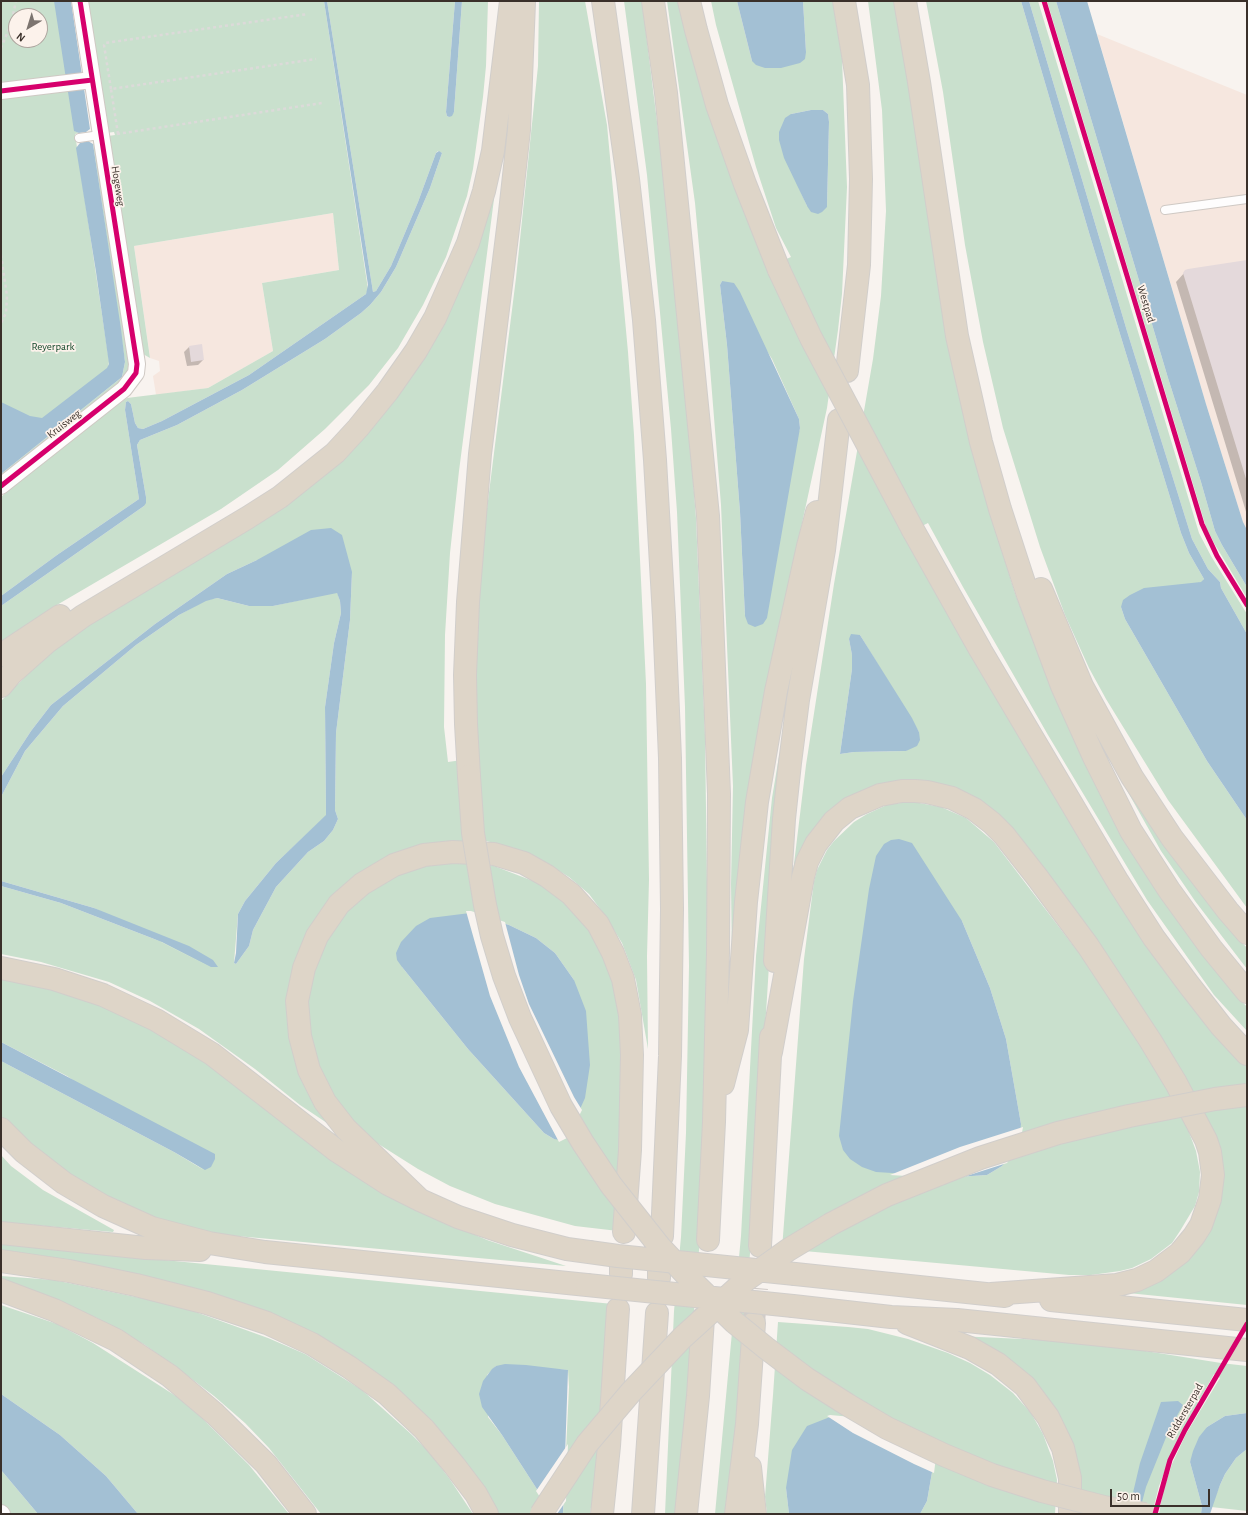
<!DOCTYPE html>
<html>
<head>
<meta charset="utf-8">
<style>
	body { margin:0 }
	#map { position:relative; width:1248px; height:1515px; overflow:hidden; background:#f8f3ef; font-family:"Alegreya Sans",sans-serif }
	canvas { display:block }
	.frame { position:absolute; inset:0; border:2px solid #3a302a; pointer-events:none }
	.north { position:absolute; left:8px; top:8px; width:40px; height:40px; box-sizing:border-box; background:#fcf2eb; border:1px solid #aea49e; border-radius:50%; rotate:218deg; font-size:11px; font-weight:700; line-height:16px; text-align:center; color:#3a302a }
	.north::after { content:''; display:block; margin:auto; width:14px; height:18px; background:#7c746f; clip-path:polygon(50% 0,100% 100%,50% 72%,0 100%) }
	.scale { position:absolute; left:1110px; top:1489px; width:100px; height:18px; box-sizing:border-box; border:2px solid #3a302a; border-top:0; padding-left:5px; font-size:12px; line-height:14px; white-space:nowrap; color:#3a302a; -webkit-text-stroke:3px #fcf2eb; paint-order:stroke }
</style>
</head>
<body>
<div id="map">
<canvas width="1248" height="1515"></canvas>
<div class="frame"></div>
<div class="north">N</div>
<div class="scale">50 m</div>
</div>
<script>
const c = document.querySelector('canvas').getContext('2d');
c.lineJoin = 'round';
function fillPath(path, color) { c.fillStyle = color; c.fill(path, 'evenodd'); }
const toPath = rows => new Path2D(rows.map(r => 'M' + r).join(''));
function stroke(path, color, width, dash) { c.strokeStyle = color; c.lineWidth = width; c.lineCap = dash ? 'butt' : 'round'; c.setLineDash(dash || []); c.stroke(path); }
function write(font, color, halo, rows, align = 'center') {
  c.font = font + ' "Alegreya Sans",sans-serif'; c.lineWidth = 3.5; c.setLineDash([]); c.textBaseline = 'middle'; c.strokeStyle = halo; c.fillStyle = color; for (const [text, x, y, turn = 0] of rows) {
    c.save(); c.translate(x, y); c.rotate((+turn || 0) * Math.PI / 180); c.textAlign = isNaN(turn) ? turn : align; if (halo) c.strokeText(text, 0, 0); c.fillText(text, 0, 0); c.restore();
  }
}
fillPath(toPath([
	[1097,34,1247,95,1247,530,1243,522,1206,404],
	[333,213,339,270,262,283,273,351,208,388,156,395,153,376,160,371,159,361,150,358,134,246]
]), '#f6e7df');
fillPath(toPath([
	[1,1,56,1,75,131,79,133,75,134,109,361,108,370,1,460],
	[16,16,40,16,40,40,16,40],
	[87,1,324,1,368,289,366,294,249,375,162,421,143,429,138,428,135,423,131,404,128,401,126,402,125,410,139,499,57,555,1,596,1,497,36,467,102,415,127,398,208,388,273,351,262,283,339,270,333,213,134,246,150,358,143,354,108,136,115,135,114,132,106,133],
	[327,1,455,1,446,112,447,116,449,117,454,112,462,1,488,1,486,66,483,97,473,169,467,196,446,257,423,305,398,348,369,385,325,429,278,470,221,509,50,609,1,642,1,606,144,506,146,497,137,445,140,440,177,425,242,390,325,339,361,313,370,305,381,292,396,267,430,188,442,153,438,151,436,153,418,202,391,266,376,291,373,292],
	[539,1,585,1,607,125,628,352,634,435,646,684,649,880,647,956,648,1049,636,980,622,943,606,917,589,894,569,877,538,858,514,848,486,841,460,841,367,871,297,967,329,1121,327,1123,300,1105,255,1069,199,1029,150,1001,109,982,41,962,1,954,1,886,61,903,162,942,211,967,94,908,1,881,1,797,25,751,63,706,136,645,179,615,206,600,217,598,249,606,273,606,337,592,340,601,341,613,334,643,325,707,326,816,276,863,245,901,238,914,234,963,236,964,249,946,253,930,276,887,308,852,324,841,333,830,338,819,335,810,336,733,350,620,352,572,257,560,227,574,155,624,51,705,31,731,1,777,1,701,38,664,62,643,360,439,492,198,494,199,459,471,450,553,445,635,444,727,448,762,476,758,475,604,516,278,538,66],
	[624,1,642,1,679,298,696,518,705,735,708,957,701,1226,677,1514,665,1514,674,1311,681,1237,686,1133,689,966,685,707,677,512,671,429,647,175],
	[667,1,687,1,770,266,791,257,776,228,756,167,716,25,711,1,737,1,752,61,806,52,803,1,837,1,842,59,847,187,842,294,838,330,827,408,788,588,732,960,731,884,733,786,721,505,709,355,695,203],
	[811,110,823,110,828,114,829,122,827,207,807,206,799,188,791,114],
	[722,281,772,359,799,419,800,428,745,616,740,512,727,345,720,285],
	[868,1,894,1,964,415,992,520,1015,593,1043,667,1079,749,1216,972,1247,1007,1247,1031,1214,995,1147,900,1048,735,963,587,928,523,904,535,1247,1063,1247,1305,1118,1292,1175,1270,1220,1168,1031,856,935,784,810,834,801,850,793,872,806,765,834,584,873,359,881,296,886,211,884,159,882,110],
	[860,635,919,732,906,751,854,752,840,754,852,669,852,655,849,639],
	[926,1,1021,1,1090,236,1181,533,1189,553,1204,579,1202,582,1121,607,1125,619,1207,761,1247,820,1247,908,1168,800,1106,699,1089,668,1065,615,1040,547,1003,428,983,342,965,245,943,92],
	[1029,1,1038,1,1199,533,1211,556,1247,614,1247,634,1221,588,1220,582,1208,569,1192,539,1127,331],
	[1047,1,1056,1,1168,378,1201,482,1215,531,1222,545,1247,587,1247,598,1214,543,1206,527],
	[95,143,131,358,128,369,124,380,1,480,1,474,122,377,125,362,93,144],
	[779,756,782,756,755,1190,731,1493,728,1514,715,1514,741,1236,756,956,772,798],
	[1111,762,1113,762,1220,918,1247,948,1247,969,1195,901,1161,851],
	[914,802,941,807,966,818,994,842,1082,957,1121,1014,1183,1116,1196,1151,1200,1172,1199,1192,1195,1206,1180,1231,1172,1243,1151,1259,1132,1268,1120,1271,1091,1275,1069,1275,782,1249,804,959,814,881,817,870,827,850,834,841,854,822,867,814,889,804],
	[962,921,990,988,1006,1039,1021,1124,1002,1166,987,1175,957,1177],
	[466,862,494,866,533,881,549,890,567,905,585,924,597,942,609,969,617,996,622,1029,618,1231,575,1226,495,1204,450,1186,418,1169,361,1133,341,1113,312,1061,308,1004,313,975,325,942,339,920,356,901,379,883,407,872,431,865],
	[470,913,509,925,536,938,555,953,574,980,554,1139,544,1133,468,1049,402,967],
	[1,975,111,1006,185,1048,438,1219,487,1240,566,1266,215,1234,134,1214,64,1175,4,1122,1,1118,1,1061,174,1152,204,1170,67,1076,1,1042],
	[1,1155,11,1166,43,1190,114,1230,113,1232,1,1222],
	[1,1244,613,1304,600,1447,590,1514,563,1514,569,1387,568,1370,496,1366,487,1375,488,1417,502,1435,553,1514,495,1514,482,1494,314,1338,1,1256],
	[1,1276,54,1280,179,1306,268,1338,305,1354,362,1390,411,1434,429,1452,449,1478,473,1514,321,1514,269,1448,245,1423,214,1396,180,1370,145,1345,97,1318,52,1299,1,1284],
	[1,1305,57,1324,93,1343,182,1400,204,1420,249,1465,289,1514,138,1514,106,1476,60,1435,1,1394],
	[778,1322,848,1327,868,1329,908,1339,948,1353,970,1363,990,1375,1013,1393,1031,1413,1043,1434,1053,1461,1057,1480,1055,1514,920,1514,927,1501,935,1455,786,1488,789,1514,767,1514,765,1497,773,1395],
	[957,1336,1089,1342,1221,1363,1247,1366,1247,1413,1225,1416,1207,1427,1190,1462,1202,1506,1201,1514,1159,1514,1163,1492,1172,1464,1186,1434,1220,1378,1214,1374,1181,1434,1169,1460,1159,1486,1152,1514,1075,1514,1056,1418],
	[1247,1449,1247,1511,1211,1507,1220,1485,1225,1474,1236,1458],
	[1,1470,38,1514,10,1514,1,1504]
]), '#c9e0cd');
fillPath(toPath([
	[54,1,71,1,90,129,86,132,79,133,74,131],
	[324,1,327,1,373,292,376,291,391,266,418,202,436,153,439,151,442,153,430,188,396,267,381,292,370,305,361,313,325,339,242,390,177,425,140,440,137,445,146,497,146,503,144,506,1,606,1,596,57,555,139,499,125,410,126,402,128,401,131,404,135,423,138,428,143,429,162,421,249,375,366,294,368,285],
	[455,1,462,1,454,112,452,116,449,117,447,116,446,112],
	[737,1,803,1,806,52,805,59,800,63,781,68,765,68,756,65,752,61],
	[1021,1,1029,1,1127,331,1192,539,1208,569,1220,582,1221,588,1247,634,1247,820,1207,761,1125,619,1121,607,1123,600,1130,595,1144,588,1201,582,1204,579,1189,553,1181,533,1090,236],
	[1056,1,1087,1,1206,404,1243,522,1247,530,1247,587,1222,545,1215,531,1201,482,1168,378],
	[811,110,823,110,828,114,829,122,827,207,822,212,818,214,811,212,807,206,784,158,779,140,779,132,785,118,791,114],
	[88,141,93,144,121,329,125,362,122,377,1,474,1,402,30,416,42,418,107,368,109,364,96,272,76,148,80,143],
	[722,281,734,283,740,292,799,419,800,428,767,618,763,624,755,627,748,624,745,616,740,512,727,345,720,285],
	[331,528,342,535,352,572,350,620,336,733,335,810,338,819,333,830,324,841,308,852,276,887,253,930,249,946,236,964,234,963,236,953,238,914,245,901,276,863,326,815,325,707,334,643,341,613,340,601,337,593,273,606,249,606,217,598,206,601,179,615,136,645,63,706,25,751,1,797,1,777,31,731,51,705,155,624,227,574,257,560,311,530],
	[851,634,860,635,912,718,919,732,920,740,917,746,906,751,854,752,840,754,852,669,852,655,849,639],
	[899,839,912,843,962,921,990,988,1006,1039,1021,1124,1019,1143,1011,1155,1002,1166,987,1175,957,1177,876,1172,862,1167,850,1159,843,1150,839,1136,853,1001,869,889,876,856,884,844,891,840],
	[1,881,94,908,189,946,213,960,218,967,211,967,162,942,61,903,1,886],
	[470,913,509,925,536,938,555,953,574,980,586,1011,590,1065,585,1098,571,1129,560,1140,554,1139,544,1133,468,1049,402,967,397,960,396,953,401,942,416,926,430,918],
	[1,1042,215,1154,215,1159,211,1167,205,1170,174,1152,1,1061],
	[505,1364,526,1365,568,1370,563,1514,553,1514,502,1435,482,1407,479,1394,483,1381,492,1369,496,1366],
	[1,1394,60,1435,106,1476,138,1514,38,1514,1,1470],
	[1178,1401,1183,1405,1169,1430,1146,1487,1139,1514,1128,1514,1140,1463,1161,1402],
	[1247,1413,1247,1449,1236,1458,1225,1474,1220,1485,1210,1514,1201,1514,1202,1506,1190,1462,1193,1451,1199,1437,1207,1427,1225,1416],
	[830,1417,935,1455,927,1501,920,1514,789,1514,786,1488,792,1450,807,1426]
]), '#a3c0d4');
fillPath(toPath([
	[466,911,471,911,505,922,519,975,529,1004,574,1097,582,1110,572,1130,567,1138,559,1142,519,1067,490,996],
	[1023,1127,1020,1144,1007,1163,957,1179,890,1175,960,1147],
	[830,1415,852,1417,936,1457,934,1473,914,1464,853,1433,827,1416],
	[568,1444,566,1501,557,1514,551,1514,536,1491]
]), '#f8f3ef');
fillPath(toPath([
	[1247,261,1247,515,1176,282,1186,271],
	[189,347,203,360,198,365,187,366,184,352]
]), '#0003');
fillPath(toPath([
	[1247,260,1247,482,1183,273,1185,270,1188,269],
	[202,344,204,360,191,362,189,346]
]), '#e4d9db');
stroke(toPath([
	[754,1322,757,1288]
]), '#d2ccc8', 22, [22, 11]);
const lane = toPath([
	[79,138,100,135],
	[1165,210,1247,199]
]);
const street = toPath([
	[1,91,92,80],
	[1,486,124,389,136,373,137,364,80,1],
	[1,1513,2,1514]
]);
const highway = toPath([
	[603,1,628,179,644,320,655,460,664,617,670,758,672,909,670,1056,662,1236],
	[653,1,666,93,708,516,719,794,718,953,714,1122,708,1240],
	[689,1,696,30,717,105,745,184,779,270],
	[844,1,858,85,861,179,859,265,847,371],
	[905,1,919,82,957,336,981,442,1000,509,1028,595,1062,686,1094,757,1131,831,1169,890,1211,948,1247,992],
	[913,530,981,651,1118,882,1154,938,1189,985,1221,1026,1247,1054],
	[1041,589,1082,686,1132,777,1172,838,1228,911,1247,933],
	[1,655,60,616],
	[1,686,11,674,47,642,83,616,247,518,280,497,335,453,358,428,388,391,416,351,435,318,468,243,484,191,493,151,511,1],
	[469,776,466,724,465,675,468,602,480,454,510,212,519,130,524,2],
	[775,961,784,819,790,763,798,700,824,550,839,420],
	[1,968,54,979,103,995,156,1020,212,1054,337,1151,388,1184,420,1200,458,1217,512,1235,567,1249,589,1252],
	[771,1052,803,877,807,862,816,844,834,821,850,808,880,795,902,791,915,791,927,792,952,798,974,809,992,823,1004,835,1037,877,1088,946,1150,1040,1176,1083,1206,1140,1210,1152,1213,1175,1210,1199,1201,1225,1194,1236,1180,1253,1156,1271,1137,1280,1117,1285,991,1294],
	[723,1084,737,1030,746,902,757,802,776,691,808,546,817,512],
	[1,1129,24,1152,64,1183,103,1206,152,1228,209,1243,265,1252,587,1285],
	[420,1200,346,1129,325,1102,309,1070,300,1036,297,1001,304,968,317,936,339,904,362,884,394,865,424,855,453,852,494,854,524,863,547,876,571,894,598,924,613,953,623,979,630,1015,632,1055,630,1150,624,1232],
	[1,1233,146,1248,200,1250],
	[760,1246,771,1037],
	[1,1261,69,1271,136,1285,207,1303,267,1323,312,1344,349,1367,387,1394,424,1429,454,1465,476,1494,487,1514],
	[621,1274,621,1267],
	[795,1274,1005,1296],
	[659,1278,659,1271],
	[1,1290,54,1310,116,1340,170,1376,215,1414,266,1464,305,1514],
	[1051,1300,1247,1320],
	[793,1306,891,1317,957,1320,1247,1350],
	[907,1323,970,1348,998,1364,1025,1386,1048,1417,1063,1448,1070,1478,1070,1514],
	[750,1467,755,1514],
	[602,1514,609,1446,618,1309],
	[643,1514,657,1313],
	[686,1514,698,1396,703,1318],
	[736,1514,747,1424,754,1323]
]);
stroke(lane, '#cfc9c4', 10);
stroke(street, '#cfc9c4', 18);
stroke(highway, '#d1cecb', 24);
stroke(toPath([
	[1,48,11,24,16,1],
	[111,89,104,45,105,43,308,14],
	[117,134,322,103],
	[118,134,111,89,316,59],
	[1,255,7,296,6,313,1,323]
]), '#dcdad9', 2.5, [3, 3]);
stroke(lane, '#fefdfd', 8);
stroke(street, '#fefdfd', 16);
stroke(highway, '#ded5c8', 22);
const highwayBridge = toPath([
	[779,270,811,338,913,530],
	[469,776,473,833,485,905,492,936,504,976,520,1018,561,1106,583,1143,611,1185,660,1247,692,1281,734,1322,766,1348,807,1379,848,1405,887,1428,944,1455,992,1475,1042,1491,1104,1507,1145,1514],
	[589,1252,618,1256,795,1274],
	[587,1285,793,1306],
	[541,1514,587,1444,631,1392,682,1338,746,1280,788,1250,831,1224,887,1195,980,1158,1058,1133,1129,1116,1215,1099,1247,1095]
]);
stroke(highwayBridge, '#d1cecb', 24, []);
stroke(highwayBridge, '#ded5c8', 22);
stroke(toPath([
	[1044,1,1202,524,1217,556,1247,605],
	[1,91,92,80],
	[1,486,124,389,136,373,137,364,80,1],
	[1155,1514,1170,1460,1185,1430,1247,1324]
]), '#d6006c', 5);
write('11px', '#3a302a', '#fcf2eb', [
	["Hogeweg",118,186,81],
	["Westpad",1146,304,73],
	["Kruisweg",64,424,-38],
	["Riddersterpad",1185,1411,-60]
]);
write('11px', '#114628', '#fcf2eb', [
	["Reyerpark",53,347]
]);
</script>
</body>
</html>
